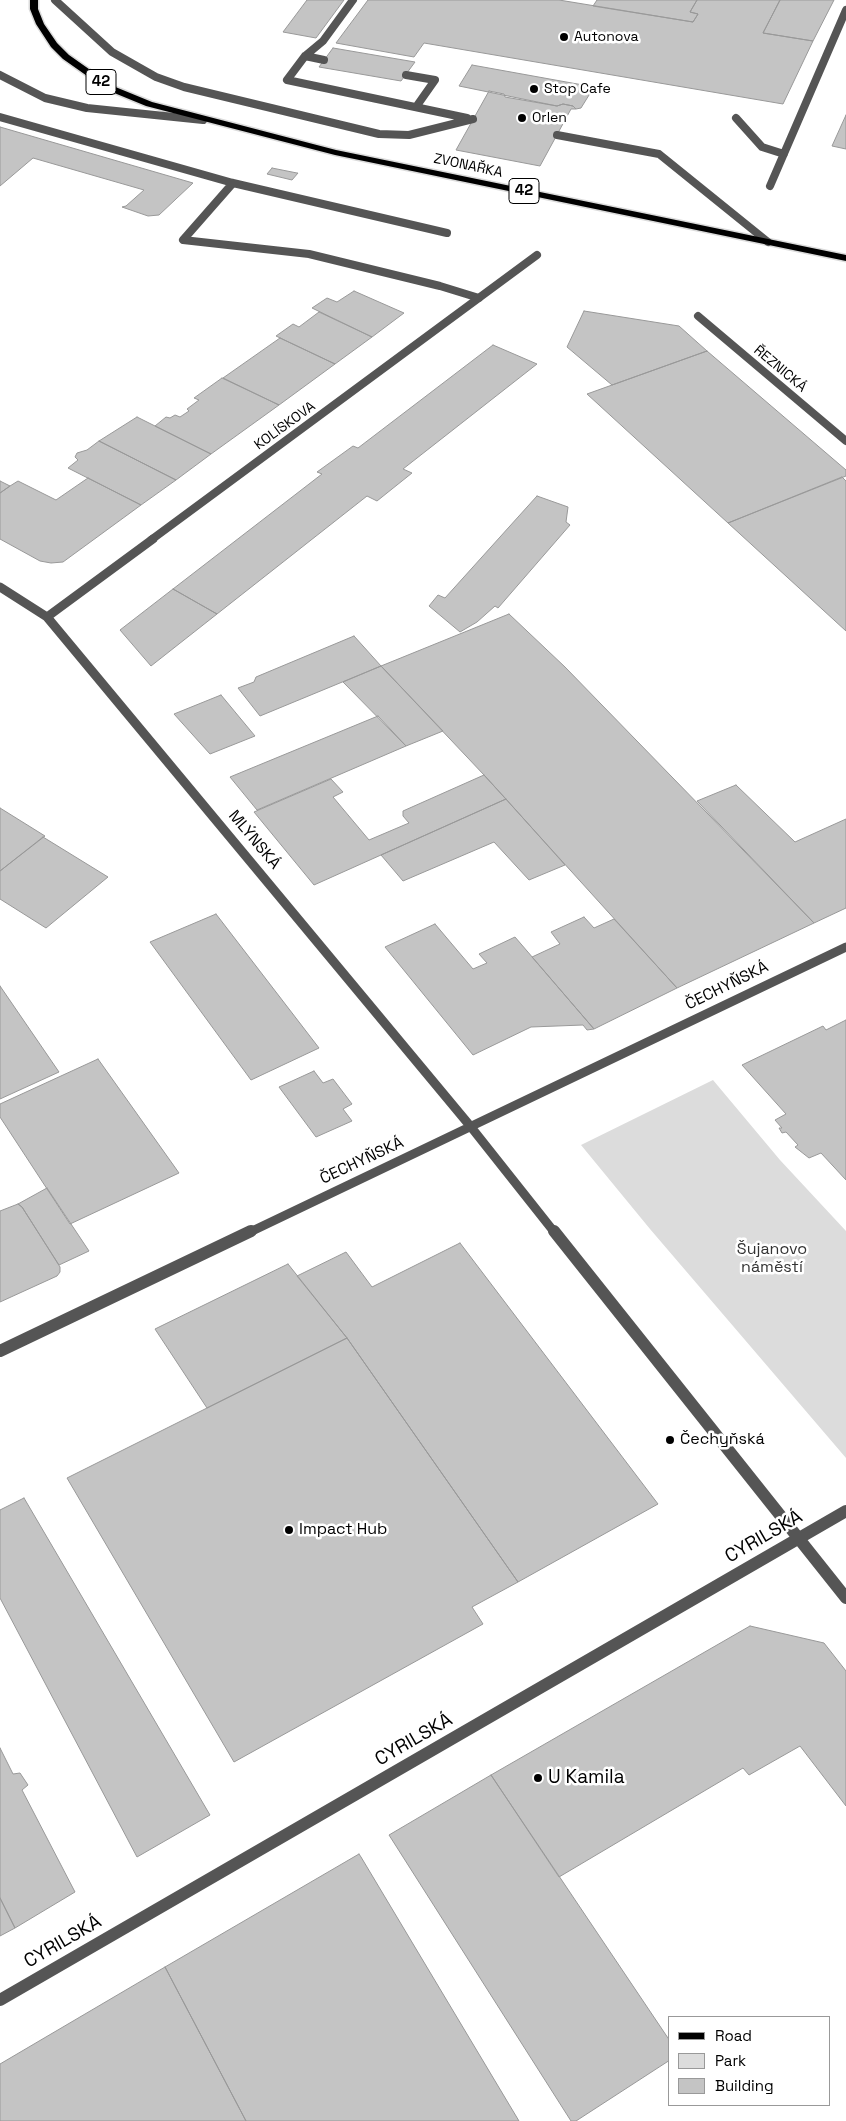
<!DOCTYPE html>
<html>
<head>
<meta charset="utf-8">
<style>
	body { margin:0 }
	#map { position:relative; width:846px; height:2121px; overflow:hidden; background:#fff; font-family:"Space Grotesk",sans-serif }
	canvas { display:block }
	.legend { position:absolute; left:668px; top:2016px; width:162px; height:90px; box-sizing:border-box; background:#fff; border:1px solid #999; margin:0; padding:6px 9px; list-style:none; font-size:15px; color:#000 }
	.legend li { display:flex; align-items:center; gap:10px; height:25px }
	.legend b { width:25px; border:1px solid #999 }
</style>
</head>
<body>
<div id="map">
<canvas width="846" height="2121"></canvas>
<ul class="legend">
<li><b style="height:6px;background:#000"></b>Road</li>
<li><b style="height:14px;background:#dcdcdc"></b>Park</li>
<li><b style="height:14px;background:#c4c4c4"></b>Building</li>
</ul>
</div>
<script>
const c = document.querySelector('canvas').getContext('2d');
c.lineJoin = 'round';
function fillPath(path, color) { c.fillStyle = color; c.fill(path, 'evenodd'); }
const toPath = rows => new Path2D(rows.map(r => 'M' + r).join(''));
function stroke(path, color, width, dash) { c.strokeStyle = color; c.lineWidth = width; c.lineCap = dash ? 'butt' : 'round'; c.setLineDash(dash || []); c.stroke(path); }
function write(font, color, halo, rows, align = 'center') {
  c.font = font + ' "Space Grotesk",sans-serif'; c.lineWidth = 5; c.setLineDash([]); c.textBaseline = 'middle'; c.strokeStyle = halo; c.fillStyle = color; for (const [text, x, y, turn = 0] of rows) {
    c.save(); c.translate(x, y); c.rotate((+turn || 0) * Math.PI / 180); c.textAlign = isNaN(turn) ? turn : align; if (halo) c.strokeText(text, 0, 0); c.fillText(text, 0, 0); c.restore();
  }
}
fillPath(toPath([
	[713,1080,780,1160,846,1231,846,1458,650,1229,581,1145]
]), '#dcdcdc');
const building = toPath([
	[307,0,344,0,316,38,283,32,307,0],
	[368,0,559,0,693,22,698,14,690,12,697,0,780,0,763,33,813,41,783,104,424,43,414,57,336,43,368,0],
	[597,0,697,0,690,12,698,14,693,22,593,6,597,0],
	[780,0,834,0,813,41,763,33,780,0],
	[333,48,415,62,401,81,319,67,333,48],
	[472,65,594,87,581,108,576,109,573,106,563,104,557,106,459,86,472,65],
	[489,91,504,94,505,97,557,106,563,104,573,106,576,109,571,109,540,166,456,150,489,91],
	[846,115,846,149,832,146,846,115],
	[0,127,193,183,159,215,148,216,122,207,126,206,144,190,33,158,0,186,0,127],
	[272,168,297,173,298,173,292,180,267,174,272,168],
	[354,291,404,313,372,337,312,308,327,298,337,302,354,291],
	[584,311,679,326,707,351,612,385,567,347,584,311],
	[319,312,372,337,335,364,276,336,293,324,299,327,319,312],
	[280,338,335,364,279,405,223,378,280,338],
	[493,345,537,364,403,469,412,473,377,501,367,496,217,614,173,589,322,474,317,472,353,446,358,448,493,345],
	[707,351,846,470,846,476,728,523,587,394,707,351],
	[222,378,279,405,211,454,155,426,166,417,170,418,175,415,180,417,189,411,187,409,199,400,194,398,222,378],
	[137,417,211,454,176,480,99,441,137,417],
	[99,441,176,480,141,505,68,468,78,460,75,457,77,453,87,450,99,441],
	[842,477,846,481,846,631,728,523,842,477],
	[88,478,141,505,63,562,51,563,40,561,0,539,0,493,10,486,18,481,56,500,88,478],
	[0,481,10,486,0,493,0,481],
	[537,496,568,507,566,522,570,525,498,608,495,606,477,622,460,632,429,606,438,595,445,598,537,496],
	[173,589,217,614,151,666,120,630,173,589],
	[509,614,565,667,814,923,677,988,484,775,381,666,509,614],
	[354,636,381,666,260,716,238,688,254,682,256,677,354,636],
	[381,666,443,731,406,746,343,682,381,666],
	[221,695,255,736,210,754,174,714,221,695],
	[378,716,406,746,257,810,230,777,378,716],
	[484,775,506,799,314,885,254,812,331,779,343,792,333,797,369,840,409,823,403,816,403,811,484,775],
	[736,785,795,842,846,819,846,908,814,923,697,801,736,785],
	[506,799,565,865,529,880,494,842,403,881,381,855,506,799],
	[0,808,45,836,0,871,0,808],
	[43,837,108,877,46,928,0,899,0,871,43,837],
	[216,914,319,1048,251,1080,150,942,216,914],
	[584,917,594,928,614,919,677,988,594,1029,532,957,560,944,551,932,584,917],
	[435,924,473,969,487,963,479,954,515,937,594,1029,587,1030,583,1025,531,1027,473,1055,385,947,435,924],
	[0,986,59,1072,0,1099,0,986],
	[846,1020,846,1180,821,1153,809,1158,795,1147,798,1145,786,1132,782,1133,779,1128,782,1128,775,1120,786,1114,742,1065,823,1026,826,1030,846,1020],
	[98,1059,179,1173,70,1224,0,1117,0,1104,98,1059],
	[314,1071,323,1083,333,1079,352,1104,343,1109,352,1121,316,1137,279,1087,314,1071],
	[47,1188,89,1251,59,1265,22,1207,18,1204,47,1188],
	[18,1204,22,1207,60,1267,60,1272,57,1276,0,1302,0,1211,18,1204],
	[460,1243,658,1504,518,1582,347,1338,297,1276,346,1252,372,1287,460,1243],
	[288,1264,347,1338,207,1408,155,1329,288,1264],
	[347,1338,518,1582,472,1607,483,1624,234,1762,67,1478,347,1338],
	[24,1498,210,1815,137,1857,0,1598,0,1510,24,1498],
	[750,1626,824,1643,846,1671,846,1806,800,1746,749,1775,743,1768,559,1877,491,1775,750,1626],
	[0,1748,13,1774,20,1773,28,1785,22,1790,75,1892,15,1928,0,1898,0,1748],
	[491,1775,670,2041,670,2060,576,2121,571,2121,389,1835,491,1775],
	[359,1854,361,1857,519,2121,246,2121,165,1967,359,1854],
	[0,1898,15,1928,0,1936,0,1898],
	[165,1967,246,2121,0,2121,0,2064,165,1967]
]);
fillPath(building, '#c4c4c4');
stroke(building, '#999', 1);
const primary = toPath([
	[30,0,38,0,38,9,44,24,57,43,69,55,113,86,152,102,336,150,846,255,846,261,335,155,146,106,107,90,63,59,51,47,36,24,30,9,30,0]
]);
stroke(primary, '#dbdbdb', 3);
stroke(toPath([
	[55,0,112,52,156,77,184,87,379,134,409,135,473,119],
	[353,0,323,41,305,56,287,80,467,118],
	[305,56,324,60],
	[406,75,435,80,416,107],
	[0,117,233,183,447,233],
	[736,118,762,147,784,154],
	[557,135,659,154,768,242],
	[233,183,183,240,309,254,440,286,479,298],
	[770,186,846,10]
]), '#555', 8);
stroke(toPath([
	[0,75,45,98,87,108,203,120],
	[698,316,846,441],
	[151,540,537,255]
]), '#555', 8);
stroke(toPath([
	[0,587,47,617,471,1127,555,1233],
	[47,617,153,539],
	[248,1233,846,947]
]), '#555', 9);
stroke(toPath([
	[554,1231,846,1598],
	[0,1351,251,1231],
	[0,2000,846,1511]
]), '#555', 12);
fillPath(primary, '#000');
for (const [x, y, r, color] of [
	[564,37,5,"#000"],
	[534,89,5,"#000"],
	[522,118,5,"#000"],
	[670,1440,5,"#000"],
	[289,1530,5,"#000"],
	[538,1778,5,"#000"]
]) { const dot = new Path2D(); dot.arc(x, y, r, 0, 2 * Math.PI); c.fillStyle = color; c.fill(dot); stroke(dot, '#fff', 2); }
write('14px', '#000', '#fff', [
	["Autonova",574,37],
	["Stop Cafe",544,89],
	["Orlen",532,118]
], 'left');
write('14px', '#000', '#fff', [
	["ZVONAŘKA",468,166,12],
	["ŘEZNICKÁ",780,369,40],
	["KOLÍSKOVA",285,426,-36]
]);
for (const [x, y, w] of [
	[101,82,30],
	[524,191,30]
]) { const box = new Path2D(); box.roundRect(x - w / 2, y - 12.5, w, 25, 4); c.fillStyle = '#fff'; c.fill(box); stroke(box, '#000', 1); }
write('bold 15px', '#000', null, [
	["42",101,82],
	["42",524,191]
]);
write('16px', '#000', '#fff', [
	["MLÝNSKÁ",254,840,50],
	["ČECHYŇSKÁ",727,986,-26],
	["ČECHYŇSKÁ",362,1161,-25]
]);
write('16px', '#333', '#fff', [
	["Šujanovo",772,1250],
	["náměstí",772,1268]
]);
write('16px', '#000', '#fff', [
	["Čechyňská",680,1440],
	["Impact Hub",299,1530]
], 'left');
write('19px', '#000', '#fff', [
	["CYRILSKÁ",764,1537,-30],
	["CYRILSKÁ",414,1740,-30],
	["CYRILSKÁ",63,1942,-30]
]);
write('19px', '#000', '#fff', [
	["U Kamila",548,1778]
], 'left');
</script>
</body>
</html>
